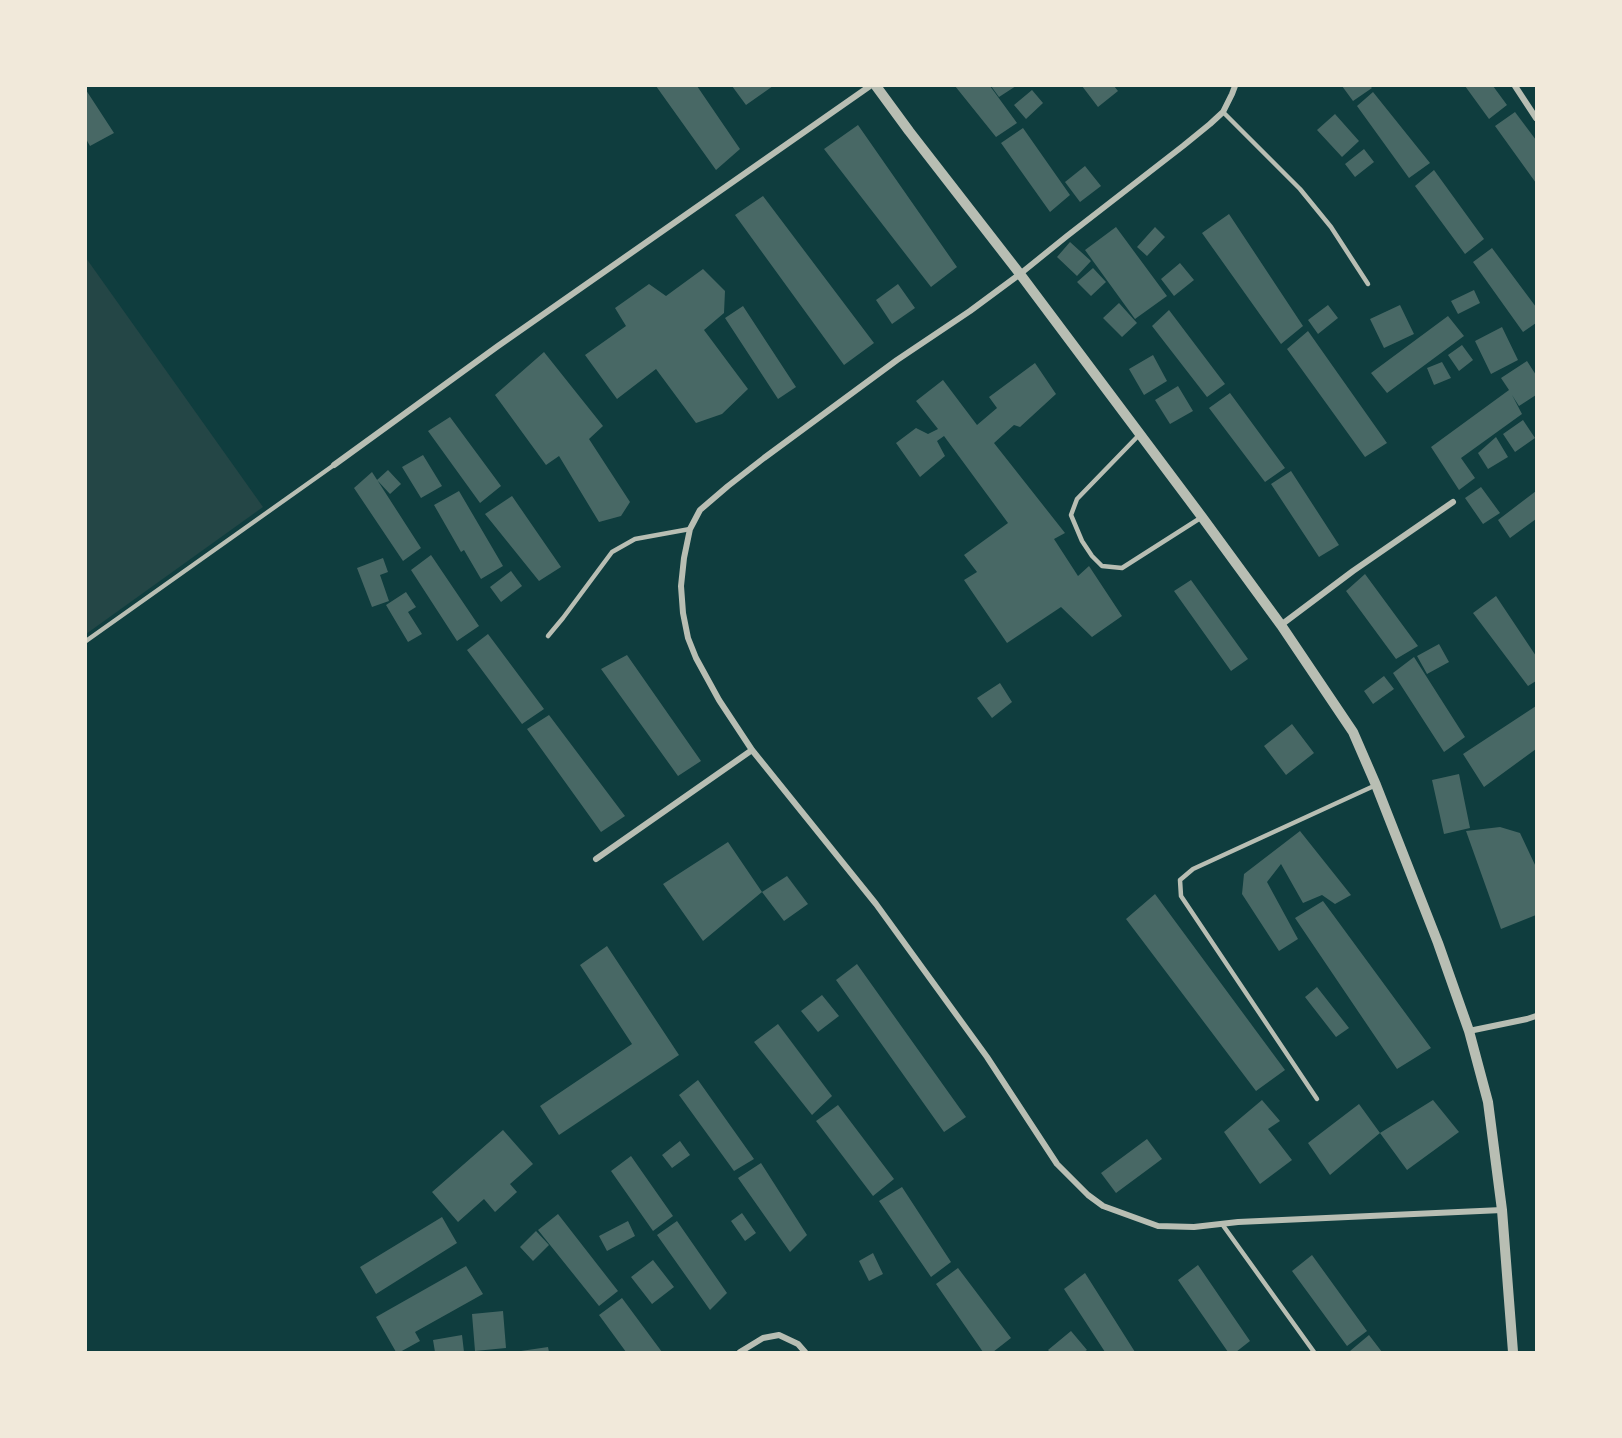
<!DOCTYPE html>
<html>
<head>
<meta charset="utf-8">
<style>
	body { margin:0 }
	#map { position:relative; width:1622px; height:1438px; overflow:hidden; background:#0f3d3e; font-family:"Work Sans",sans-serif }
	canvas { display:block }
	.frame { position:absolute; inset:0; border:87px solid #f1e9da; pointer-events:none }
</style>
</head>
<body>
<div id="map">
<canvas width="1622" height="1438"></canvas>
<div class="frame"></div>
</div>
<script>
const c = document.querySelector('canvas').getContext('2d');
c.lineJoin = 'round';
function fillPath(path, color) { c.fillStyle = color; c.fill(path, 'evenodd'); }
const toPath = rows => new Path2D(rows.map(r => 'M' + r).join(''));
function stroke(path, color, width, dash) { c.strokeStyle = color; c.lineWidth = width; c.lineCap = dash ? 'butt' : 'round'; c.setLineDash(dash || []); c.stroke(path); }
fillPath(toPath([
	[86,258,263,507,86,634]
]), '#244646');
fillPath(toPath([
	[656,86,697,86,740,149,716,170],
	[732,86,773,86,746,105],
	[955,86,990,86,1017,123,996,137],
	[991,86,1016,86,999,97],
	[1082,86,1114,86,1118,91,1098,107],
	[1342,86,1370,86,1372,88,1353,101],
	[1465,86,1493,86,1507,105,1489,119],
	[86,90,114,133,90,146,86,139],
	[1032,90,1043,103,1026,119,1014,105],
	[1373,92,1430,163,1409,178,1357,106],
	[1515,112,1536,140,1536,183,1495,126],
	[1335,114,1359,141,1342,157,1317,130],
	[858,125,957,267,931,287,824,149],
	[1023,128,1070,195,1050,212,1001,143],
	[1364,149,1374,162,1355,177,1345,164],
	[1085,166,1101,186,1080,202,1065,182],
	[1434,170,1484,239,1465,254,1415,186],
	[763,196,874,343,844,365,735,215],
	[1229,214,1303,326,1281,344,1202,233],
	[1116,227,1167,296,1135,319,1085,250],
	[1155,227,1165,237,1147,256,1137,247],
	[1070,242,1091,261,1077,276,1057,257],
	[1492,248,1536,307,1536,323,1523,332,1473,262],
	[1180,263,1194,280,1174,296,1161,279],
	[1093,268,1106,282,1091,296,1077,282],
	[703,269,725,291,724,313,704,330,748,389,722,414,696,423,656,369,617,399,585,355,626,326,615,308,649,284,666,296],
	[898,284,915,308,892,324,876,300],
	[1474,290,1480,303,1458,314,1451,301],
	[1119,303,1137,323,1122,337,1103,318],
	[1328,305,1338,318,1318,334,1308,320],
	[1400,305,1414,334,1384,348,1370,319],
	[743,306,796,387,778,399,725,318],
	[1169,310,1225,384,1207,397,1152,326],
	[1448,316,1464,336,1387,393,1371,373],
	[1502,327,1518,360,1491,374,1475,341],
	[1308,331,1387,443,1365,457,1287,349],
	[1462,345,1473,360,1459,371,1448,355],
	[544,352,603,426,589,439,630,502,621,516,599,522,559,456,546,465,495,395],
	[1153,355,1167,381,1144,395,1129,369],
	[1527,361,1536,375,1536,395,1519,406,1512,395,1522,414,1461,458,1475,478,1459,490,1431,447,1509,390,1501,378],
	[1442,362,1451,378,1434,385,1427,368],
	[1035,363,1056,394,1020,427,1014,425,994,443,1065,533,1054,539,1078,576,1089,566,1122,616,1092,637,1061,607,1007,643,964,580,977,572,964,555,1008,523,944,436,937,441,945,456,920,477,896,443,916,428,928,434,938,429,916,401,943,380,977,425,997,408,989,397],
	[1178,386,1193,411,1170,424,1155,400],
	[1230,393,1285,468,1265,482,1209,408],
	[450,417,501,486,480,503,428,431],
	[1523,420,1535,438,1515,452,1503,434],
	[1496,437,1508,457,1488,469,1478,453],
	[423,455,442,486,421,498,402,467],
	[388,470,401,484,390,494,377,480],
	[1291,471,1339,545,1319,557,1271,484],
	[372,472,421,548,403,561,354,488],
	[1481,487,1500,513,1483,524,1465,498],
	[459,491,503,566,481,579,464,550,461,552,434,505],
	[1536,491,1536,519,1510,538,1498,520],
	[512,496,561,567,539,581,485,514],
	[431,555,479,626,457,641,411,570],
	[383,558,388,572,380,575,389,601,372,607,357,568],
	[511,571,522,586,501,602,490,587],
	[1365,574,1418,646,1396,659,1346,591],
	[1191,580,1248,659,1231,671,1174,591],
	[406,592,416,607,408,612,422,634,408,642,386,605],
	[1496,596,1536,656,1536,681,1528,686,1473,613],
	[488,634,544,709,522,724,467,650],
	[1439,644,1449,662,1427,674,1417,656],
	[627,655,701,761,678,776,601,669],
	[1414,657,1465,737,1444,752,1393,673],
	[1384,676,1394,689,1373,704,1364,691],
	[1000,683,1012,702,992,718,977,698],
	[1536,706,1536,749,1484,787,1463,754],
	[549,715,625,816,601,832,527,729],
	[1292,724,1314,753,1286,775,1264,746],
	[1459,774,1470,828,1444,834,1432,780],
	[1500,827,1520,833,1536,867,1536,915,1501,929,1466,831],
	[1300,831,1351,895,1335,904,1322,895,1303,903,1281,864,1267,882,1298,939,1279,951,1242,894,1244,874],
	[728,842,762,892,787,876,808,904,784,921,762,892,703,941,663,884],
	[1155,894,1285,1070,1256,1091,1126,919],
	[1323,901,1431,1048,1397,1069,1295,918],
	[607,946,679,1055,559,1135,540,1106,632,1044,580,965],
	[857,964,966,1117,944,1132,836,980],
	[1317,987,1349,1028,1336,1037,1305,997],
	[822,995,839,1016,818,1032,801,1011],
	[778,1024,832,1096,812,1115,754,1042],
	[698,1080,754,1159,734,1171,679,1095],
	[1262,1100,1280,1121,1268,1129,1292,1160,1260,1184,1224,1132],
	[1433,1100,1459,1132,1407,1170,1380,1133],
	[1359,1104,1380,1133,1330,1175,1308,1143],
	[838,1105,894,1179,873,1196,816,1121],
	[503,1130,533,1164,510,1184,517,1192,495,1212,484,1199,458,1222,432,1192],
	[1147,1139,1162,1159,1116,1193,1101,1173],
	[680,1141,690,1155,672,1168,662,1155],
	[631,1156,673,1216,653,1231,611,1171],
	[761,1163,807,1235,790,1252,738,1178],
	[902,1187,951,1262,931,1277,879,1201],
	[742,1213,756,1233,745,1241,731,1221],
	[558,1214,618,1291,599,1306,538,1230],
	[442,1217,457,1243,376,1294,360,1267],
	[628,1221,635,1236,607,1251,599,1236],
	[677,1221,727,1293,710,1310,657,1235],
	[536,1231,549,1245,533,1261,520,1247],
	[873,1253,883,1274,869,1281,859,1261],
	[1312,1255,1367,1331,1347,1346,1292,1271],
	[653,1260,674,1287,652,1304,631,1277],
	[1198,1265,1250,1341,1236,1352,1228,1352,1178,1280],
	[466,1266,483,1294,415,1332,420,1341,400,1352,396,1352,376,1317],
	[958,1268,1011,1338,993,1352,983,1352,936,1284],
	[1085,1273,1135,1352,1105,1352,1064,1289],
	[622,1298,662,1352,626,1352,599,1315],
	[503,1311,506,1348,475,1351,472,1314],
	[1071,1331,1087,1350,1084,1352,1050,1352,1048,1350],
	[462,1335,464,1352,435,1352,433,1340],
	[1369,1335,1382,1352,1351,1352,1350,1351],
	[548,1347,549,1352,521,1352,521,1351]
]), '#486865');
stroke(toPath([
	[1223,112,1300,189,1331,227,1368,284],
	[1139,435,1077,499,1071,515,1082,541,1092,556,1102,566,1122,568,1202,517],
	[548,636,563,618,612,552,635,539,690,529],
	[86,641,334,465],
	[1317,1099,1181,896,1180,880,1193,869,1376,785],
	[1222,1224,1314,1352]
]), '#b8beb3', 4.5);
stroke(toPath([
	[1235,86,1232,94,1223,112,1210,124,1183,146,1067,236,1020,274,970,311,897,360,764,458,728,486,700,510,690,529,684,558,681,586,683,613,688,638,696,658,719,700,752,750,876,904,987,1057,1057,1164,1088,1195,1103,1206,1158,1226,1194,1227,1238,1222,1502,1210],
	[1515,86,1536,118],
	[334,465,498,346,870,86],
	[1281,625,1353,571,1453,502],
	[596,859,752,750],
	[1469,1031,1527,1019,1536,1016],
	[740,1352,763,1338,779,1335,798,1344,805,1352]
]), '#b8beb3', 6);
stroke(toPath([
	[876,86,909,131,1020,274,1202,517,1281,625,1353,732,1376,785,1438,943,1469,1031,1488,1102,1502,1210,1513,1352]
]), '#b8beb3', 10);
</script>
</body>
</html>
